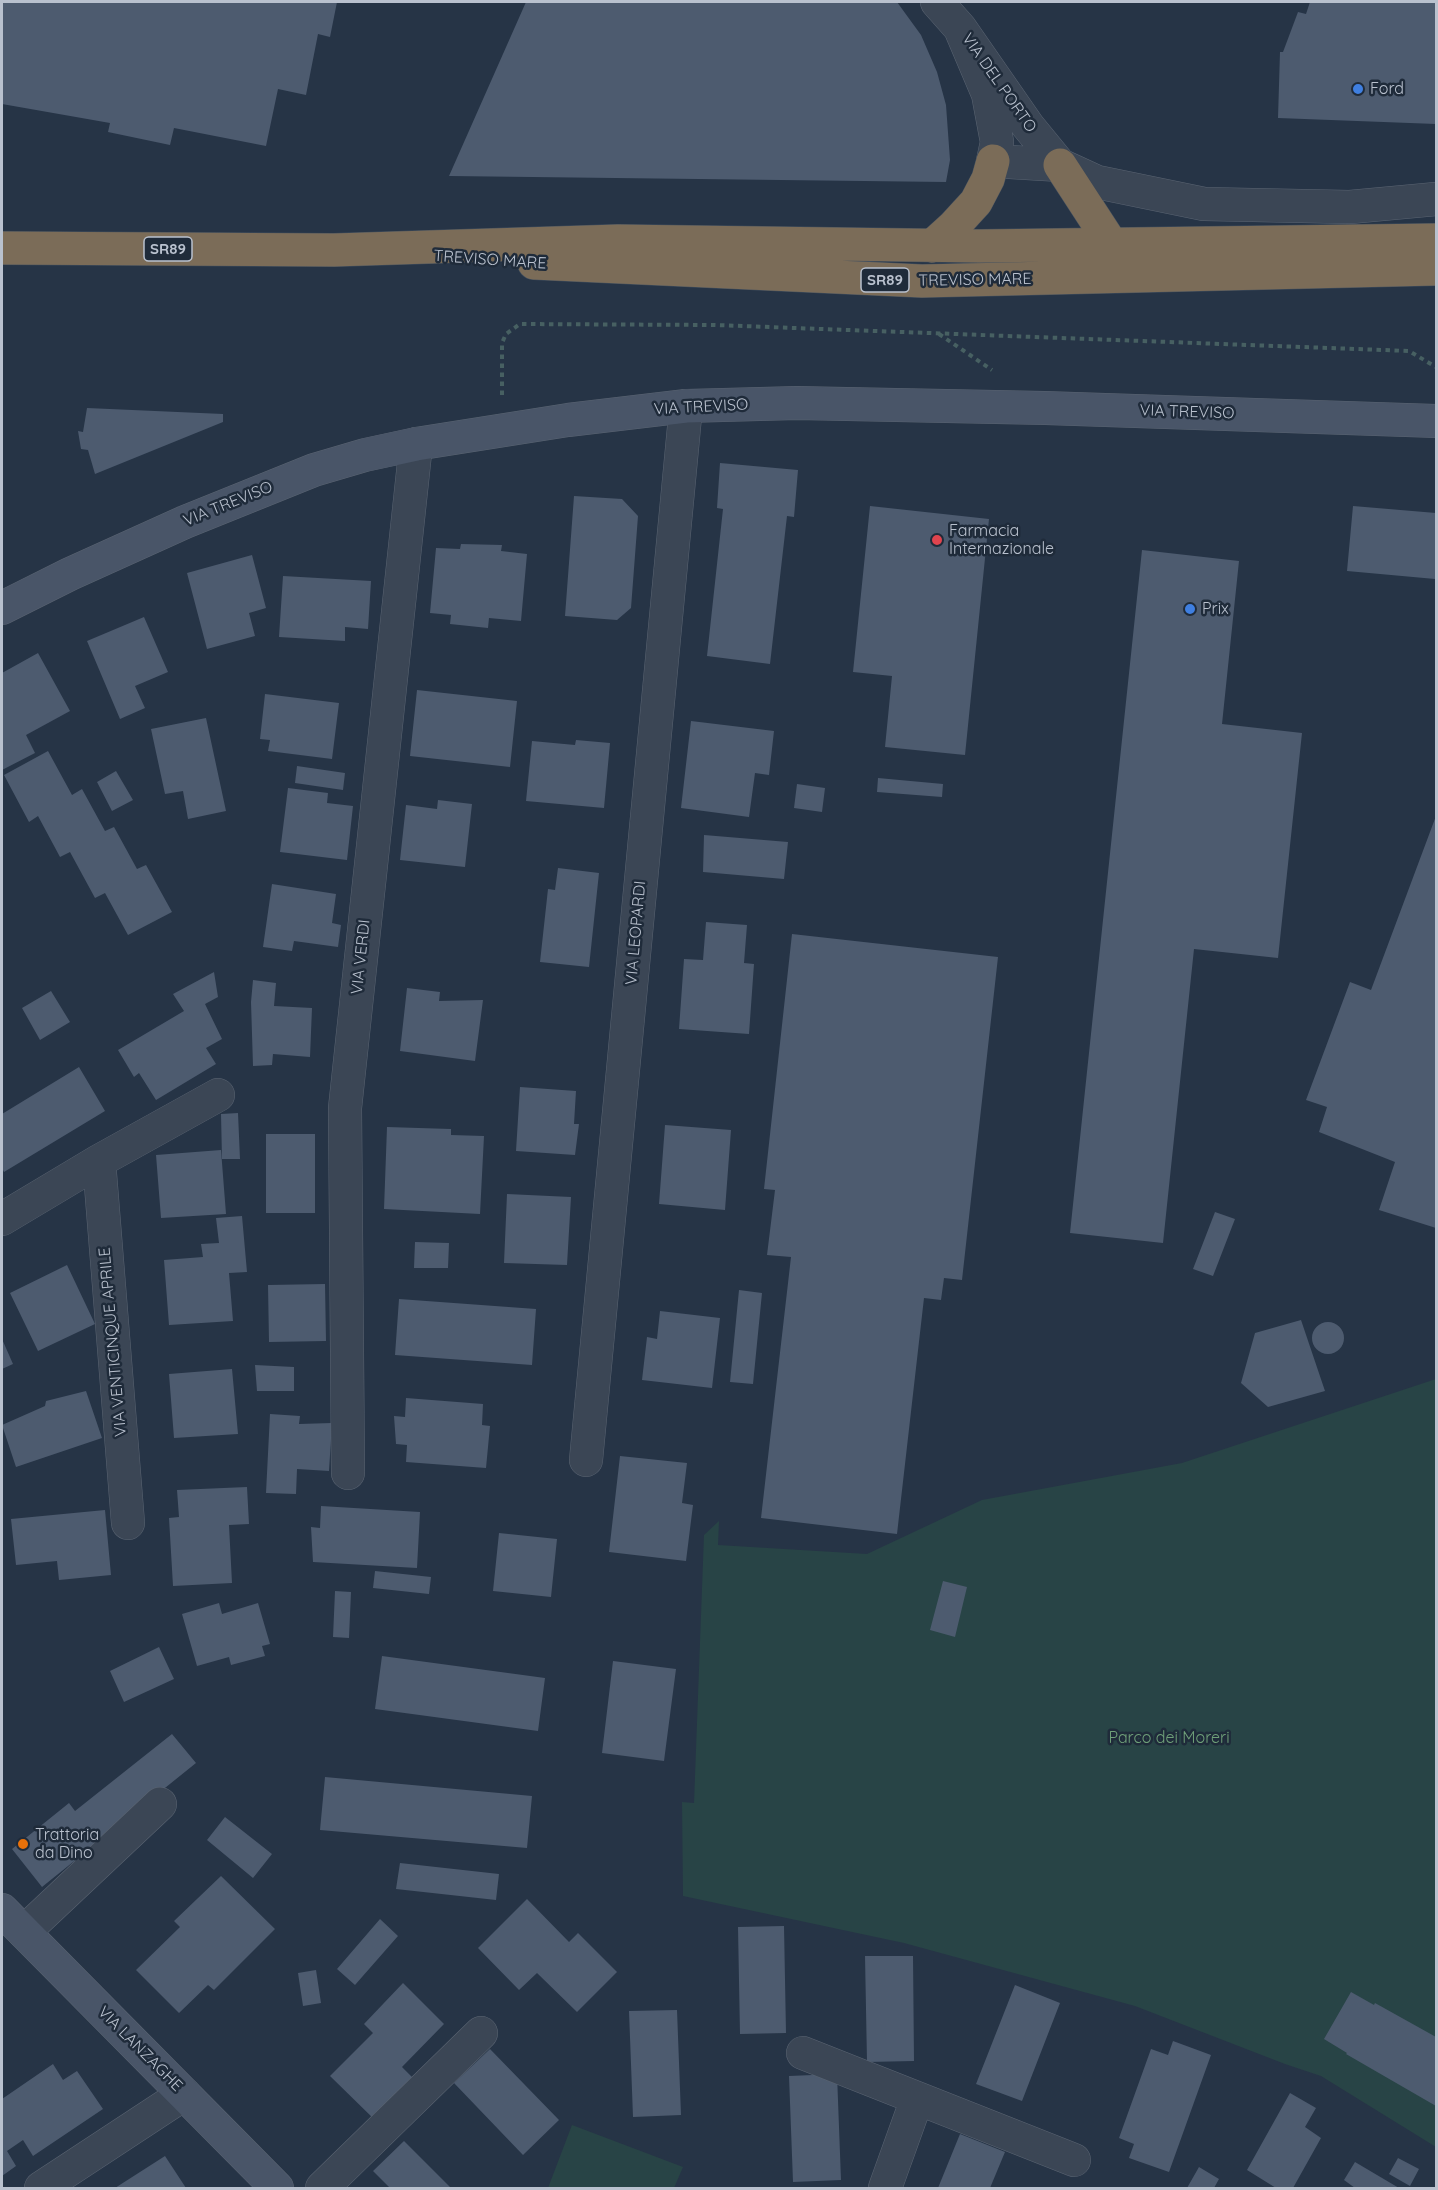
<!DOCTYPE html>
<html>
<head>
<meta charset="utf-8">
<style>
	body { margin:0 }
	#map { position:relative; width:1438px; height:2190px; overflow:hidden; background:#263446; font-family:Quicksand,sans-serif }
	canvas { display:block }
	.frame { position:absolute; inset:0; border:3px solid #b9c1ce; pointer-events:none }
</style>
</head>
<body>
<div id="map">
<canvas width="1438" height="2190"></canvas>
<div class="frame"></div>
</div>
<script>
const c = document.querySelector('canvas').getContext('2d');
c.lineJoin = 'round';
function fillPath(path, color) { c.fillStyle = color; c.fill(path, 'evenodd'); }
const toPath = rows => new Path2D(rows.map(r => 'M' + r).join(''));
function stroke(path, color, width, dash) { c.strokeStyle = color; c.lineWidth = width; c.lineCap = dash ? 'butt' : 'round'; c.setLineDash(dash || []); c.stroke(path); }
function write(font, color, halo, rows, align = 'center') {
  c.font = font + ' Quicksand,sans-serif'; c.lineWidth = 5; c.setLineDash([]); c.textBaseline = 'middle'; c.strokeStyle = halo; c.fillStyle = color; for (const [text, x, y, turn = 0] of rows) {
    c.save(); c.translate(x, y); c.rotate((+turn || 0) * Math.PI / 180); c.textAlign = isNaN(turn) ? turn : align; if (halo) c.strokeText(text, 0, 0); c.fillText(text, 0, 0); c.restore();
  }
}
fillPath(toPath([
	[1436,1379,1436,2147,1321,2076,1285,2064,1135,2006,904,1943,683,1896,682,1802,694,1803,704,1535,719,1521,718,1545,867,1554,982,1500,1182,1463],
	[572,2125,683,2167,674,2188,548,2188]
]), '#284446');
fillPath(toPath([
	[2,2,337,2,330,37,318,34,306,95,278,89,266,146,174,128,170,145,108,132,110,123,2,104],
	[526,2,897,2,921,35,937,72,946,105,950,160,946,182,449,176],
	[1310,2,1436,2,1436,124,1278,118,1280,52,1283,52,1298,12,1306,14],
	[87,408,223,414,223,422,95,474,88,450,81,449,78,431,83,432],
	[720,463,798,470,794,517,787,516,770,664,707,656,723,509,717,508],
	[574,496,622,499,638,516,631,608,617,620,565,616],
	[870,506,989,519,965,755,885,747,892,676,853,672],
	[1353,506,1436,513,1435,579,1347,571],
	[461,544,502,545,501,551,527,554,521,621,489,618,488,628,450,624,451,615,430,613,436,548,460,549],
	[1142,550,1239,561,1222,724,1302,733,1278,958,1194,949,1163,1243,1070,1233],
	[252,555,266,608,249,613,255,636,207,649,187,573],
	[283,576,371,581,368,629,345,627,345,641,279,637],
	[144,617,168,672,135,686,145,708,120,719,87,641],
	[38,653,70,711,26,735,35,753,2,770,2,673],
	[417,690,517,701,510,767,410,756],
	[265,694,339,703,332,759,268,751,270,740,260,739],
	[206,718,226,811,188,819,183,791,165,794,151,729],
	[691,721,774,731,769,775,755,773,749,817,681,808],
	[576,740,610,743,604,808,526,801,532,741,575,745],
	[48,751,72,795,82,789,105,831,114,827,137,869,146,865,172,912,128,935,105,893,95,898,70,852,60,857,38,816,29,822,4,775],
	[297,766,345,773,343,790,295,783],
	[116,771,133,800,112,811,97,782],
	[878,778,943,784,942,797,877,792],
	[797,784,825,788,822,812,794,808],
	[288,788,328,793,327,803,353,806,347,860,280,852],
	[438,800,472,804,465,867,400,860,406,805,437,809],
	[1436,816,1436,1228,1379,1210,1395,1162,1319,1132,1327,1107,1306,1100,1350,982,1371,990],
	[704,835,788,842,784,879,703,872],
	[558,868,599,873,589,967,540,962,548,889,555,890],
	[272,884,336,894,332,923,341,925,338,947,294,941,292,951,263,947],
	[706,922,747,925,744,963,754,964,749,1034,679,1029,684,959,703,960],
	[792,934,998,957,962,1280,944,1278,941,1300,924,1298,897,1534,761,1518,791,1257,767,1255,775,1190,764,1189],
	[214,972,218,997,205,1004,222,1039,206,1048,216,1064,156,1100,139,1073,134,1077,118,1050,184,1011,173,994],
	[253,980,276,983,274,1006,312,1008,310,1057,273,1054,272,1065,253,1066,251,1002],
	[407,988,440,992,439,1001,483,1000,475,1061,400,1051],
	[51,991,70,1022,40,1040,22,1008],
	[79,1067,105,1111,4,1172,2,1168,2,1114],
	[520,1087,576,1091,574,1124,579,1124,575,1155,516,1151],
	[238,1113,240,1159,222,1159,221,1114],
	[665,1125,731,1130,725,1210,659,1204],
	[387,1127,451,1129,451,1135,484,1136,480,1214,384,1209],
	[266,1134,315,1134,315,1213,266,1213],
	[221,1150,226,1214,161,1218,156,1155],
	[507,1194,571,1197,567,1265,504,1263],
	[1215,1212,1235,1219,1213,1276,1193,1269],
	[242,1216,247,1272,229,1273,233,1321,169,1325,164,1260,203,1257,201,1244,219,1243,216,1218],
	[415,1242,449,1243,448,1268,414,1268],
	[67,1265,95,1324,38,1351,10,1293],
	[325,1284,326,1341,269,1342,268,1285],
	[739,1290,762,1293,753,1384,730,1382],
	[399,1299,536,1309,532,1365,395,1355],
	[660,1311,720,1318,712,1388,642,1380,647,1337,657,1339],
	[1301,1320,1325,1391,1268,1407,1241,1383,1255,1333],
	'1312 1338a16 16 0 1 1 32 0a16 16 0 1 1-32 0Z',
	[2,1339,13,1364,2,1369],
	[255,1365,294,1367,294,1391,257,1391],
	[232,1369,238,1434,174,1438,169,1374],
	[86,1391,102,1438,16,1467,2,1425,45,1406,46,1401],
	[406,1398,483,1404,482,1425,490,1426,486,1468,406,1462,407,1445,396,1444,394,1416,405,1417],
	[270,1414,300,1416,299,1424,332,1423,329,1471,297,1469,296,1494,266,1493],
	[620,1456,687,1463,682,1503,693,1505,686,1561,609,1552],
	[247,1487,249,1524,229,1525,232,1583,173,1586,169,1518,179,1517,177,1490],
	[321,1506,420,1512,417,1568,313,1562,311,1527,320,1528],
	[105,1510,111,1575,59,1580,57,1561,16,1565,11,1519],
	[499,1533,557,1539,551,1597,493,1591],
	[375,1571,431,1577,429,1594,373,1588],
	[943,1581,967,1587,955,1637,930,1630],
	[335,1591,351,1592,349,1638,333,1637],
	[219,1603,222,1614,258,1603,270,1644,262,1646,265,1656,231,1665,229,1657,197,1666,182,1614],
	[159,1647,174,1679,124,1702,110,1671],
	[382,1656,545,1678,538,1731,375,1709],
	[613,1661,676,1669,664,1761,602,1753],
	[172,1734,196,1763,42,1887,12,1849,69,1803,75,1811],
	[325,1777,532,1796,527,1848,320,1830],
	[225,1817,272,1854,253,1878,207,1840],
	[400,1863,499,1874,496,1900,396,1889],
	[221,1876,275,1929,214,1990,208,1985,179,2013,136,1970,180,1927,174,1921],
	[527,1899,569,1942,578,1933,617,1972,577,2012,537,1973,519,1990,478,1948],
	[380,1919,398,1936,355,1985,337,1969],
	[784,1926,786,2033,740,2034,738,1927],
	[865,1956,913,1956,914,2061,867,2062],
	[316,1970,321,2003,303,2006,298,1973],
	[403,1983,444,2024,402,2067,417,2082,377,2122,330,2076,373,2033,364,2024],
	[1015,1985,1060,2003,1022,2101,976,2084],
	[1351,1992,1374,2005,1375,2003,1436,2037,1436,2106,1346,2054,1347,2053,1324,2039],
	[677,2010,681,2115,633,2117,629,2011],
	[1173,2041,1211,2055,1169,2172,1129,2158,1134,2144,1119,2138,1151,2049,1168,2055],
	[490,2049,559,2120,523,2155,454,2083],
	[53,2064,63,2080,77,2071,103,2109,33,2156,23,2140,7,2151,16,2166,2,2176,2,2099],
	[837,2074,841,2180,793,2182,789,2076],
	[1290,2093,1316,2108,1305,2127,1321,2138,1293,2188,1276,2188,1247,2170],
	[960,2134,1005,2152,990,2188,938,2188],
	[404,2141,451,2188,390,2188,373,2171],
	[165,2156,186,2188,115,2188],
	[1398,2158,1419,2169,1410,2186,1389,2174],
	[1355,2162,1399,2188,1355,2188,1344,2180],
	[1199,2167,1219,2179,1214,2188,1187,2188]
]), '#4d5b6f');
const street = toPath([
	[937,2,960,28,1028,126,1060,165],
	[960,28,988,94,997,142,993,161,1060,165,1097,182,1204,204,1350,207,1436,199],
	[2,1219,99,1161],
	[586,1460,686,406],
	[348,1473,345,1108,416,444],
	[128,1523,99,1161,218,1095],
	[24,1932,160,1804],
	[803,2053,1074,2160],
	[41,2188,184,2094],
	[322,2188,481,2033],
	[885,2188,917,2099]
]);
const secondary = toPath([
	[2,608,70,574,185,522,314,470,365,455,416,444,568,420,686,406,797,403,1045,408,1436,421],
	[2,1910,277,2188]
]);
const highway = toPath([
	[1060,165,1112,245],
	[932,246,954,226,976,202,988,179,993,161],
	[2,248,334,250,618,241,980,246,1436,240],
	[534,263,922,281,1436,269]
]);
stroke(street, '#5a6472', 34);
stroke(secondary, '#5a6472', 34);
stroke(highway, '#45515f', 34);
stroke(toPath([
	[939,334,992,370],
	[502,395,502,343,506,334,520,324,715,325,1409,351,1436,367]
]), '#476062', 4, [4.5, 4.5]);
stroke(street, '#3b4655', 33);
stroke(secondary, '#495568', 33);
stroke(highway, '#7b6c58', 33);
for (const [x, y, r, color] of [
	[1358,89,6,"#3f7fe0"],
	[937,540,6,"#e0444e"],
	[1190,609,6,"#3f7fe0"],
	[23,1844,6,"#e8710a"]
]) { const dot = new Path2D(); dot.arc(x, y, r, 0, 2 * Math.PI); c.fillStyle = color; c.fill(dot); stroke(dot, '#1f2b3a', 2); }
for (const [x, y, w] of [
	[168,249,48],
	[885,280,48]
]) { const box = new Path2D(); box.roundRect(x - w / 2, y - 12, w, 24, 4.5); c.fillStyle = '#1f2b3a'; c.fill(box); stroke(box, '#b9c1ce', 1.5); }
write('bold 15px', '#b9c1ce', null, [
	["SR89",168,249],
	["SR89",885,280]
]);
write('16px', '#b9c1ce', '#1f2b3a', [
	["VIA DEL PORTO",999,83,55],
	["TREVISO MARE",490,260,4],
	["TREVISO MARE",975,280,-1],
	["VIA TREVISO",701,407,-3],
	["VIA TREVISO",1187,412,2],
	["VIA TREVISO",228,504,-22],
	["VIA LEOPARDI",636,933,-85],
	["VIA VERDI",361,957,-84],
	["VIA VENTICINQUE APRILE",113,1342,-95],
	["VIA LANZAGHE",140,2049,45]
]);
write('16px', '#b9c1ce', '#1f2b3a', [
	["Ford",1370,89],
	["Farmacia",949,531],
	["Internazionale",949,549],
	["Prix",1202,609],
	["Trattoria",35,1835],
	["da Dino",35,1853]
], 'left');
write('16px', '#6fa079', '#1f2b3a', [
	["Parco dei Moreri",1169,1738]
]);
</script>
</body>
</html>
